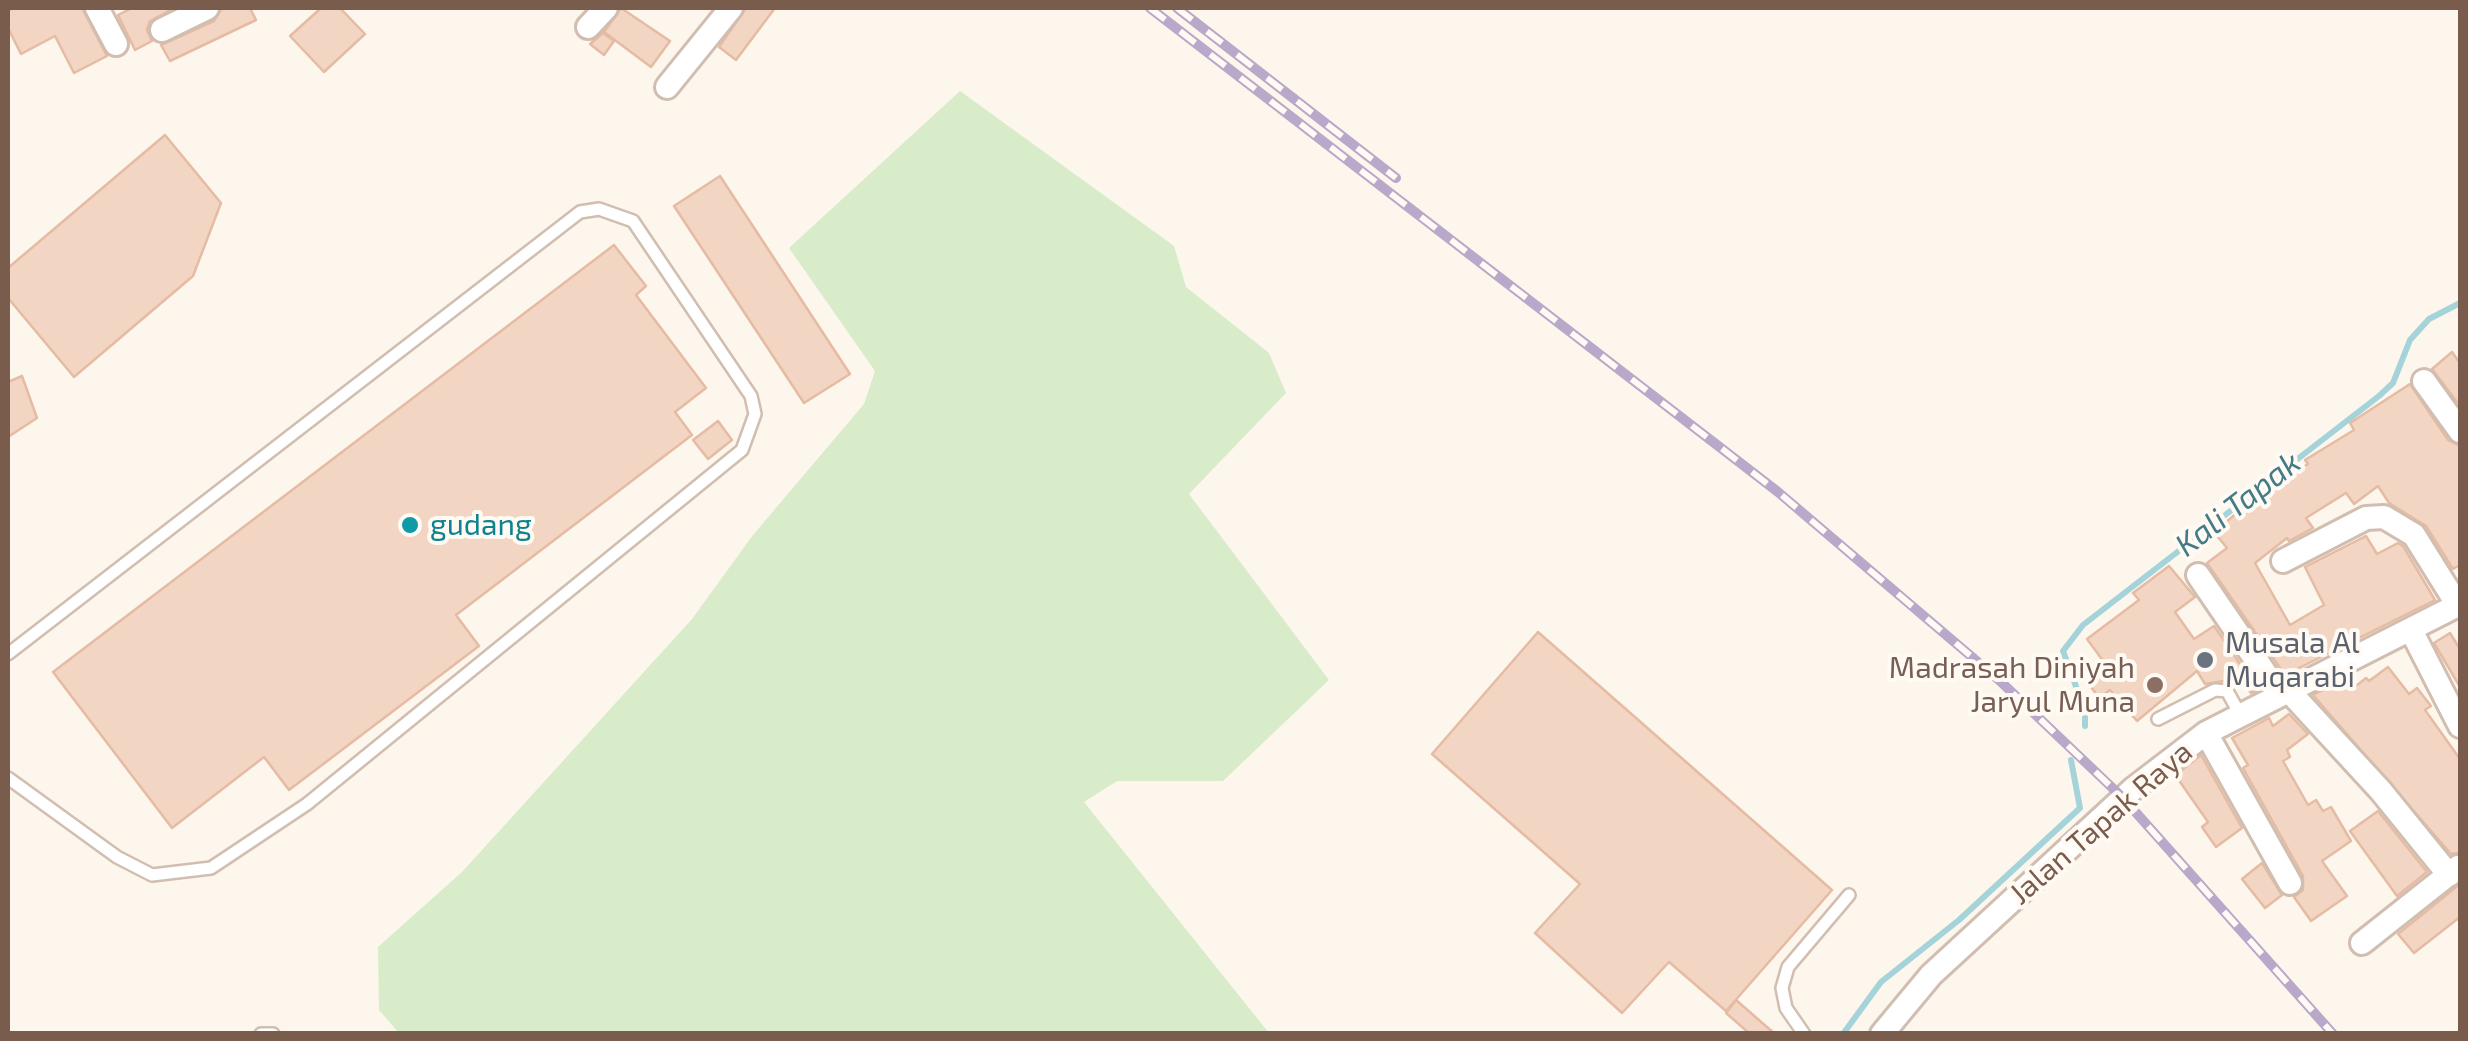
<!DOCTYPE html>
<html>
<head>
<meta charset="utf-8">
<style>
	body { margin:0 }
	#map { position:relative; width:2468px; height:1041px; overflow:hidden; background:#fdf6ec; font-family:"Exo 2",sans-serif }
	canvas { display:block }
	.frame { position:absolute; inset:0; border:10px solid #7a5c4d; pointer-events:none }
</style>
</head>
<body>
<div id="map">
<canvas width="2468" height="1041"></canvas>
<div class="frame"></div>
</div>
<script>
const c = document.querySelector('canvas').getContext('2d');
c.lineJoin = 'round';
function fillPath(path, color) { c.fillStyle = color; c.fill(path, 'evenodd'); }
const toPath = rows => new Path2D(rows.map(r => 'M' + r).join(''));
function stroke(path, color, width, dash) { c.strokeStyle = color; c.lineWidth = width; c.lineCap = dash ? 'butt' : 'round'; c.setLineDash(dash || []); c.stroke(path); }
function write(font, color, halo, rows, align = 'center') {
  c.font = font + ' "Exo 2",sans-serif'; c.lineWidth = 8; c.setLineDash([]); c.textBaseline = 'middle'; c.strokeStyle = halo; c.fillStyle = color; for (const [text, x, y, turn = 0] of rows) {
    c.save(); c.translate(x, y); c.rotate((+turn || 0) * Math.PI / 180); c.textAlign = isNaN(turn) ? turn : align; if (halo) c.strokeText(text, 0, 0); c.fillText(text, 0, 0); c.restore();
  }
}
fillPath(toPath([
	[960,91,1174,246,1186,287,1269,353,1286,393,1189,494,1329,680,1223,781,1117,781,1084,802,1269,1033,399,1033,379,1010,378,947,462,872,692,619,753,535,864,404,875,371,789,248]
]), '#d8ecc9');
stroke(toPath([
	[2085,726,2085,711,2063,651,2083,625,2379,396,2393,383,2410,340,2429,319,2460,303],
	[1843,1034,1881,982,1959,920,2080,808,2071,760]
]), '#a5d3da', 6);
const building = toPath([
	[14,8,82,8,107,56,74,73,55,36,21,54,8,28,8,11,14,8],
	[132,8,174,8,150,21,147,30,152,41,135,50,118,15,132,8],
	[222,8,250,8,256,20,170,61,161,45,214,21,222,8],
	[321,8,340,8,365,34,324,72,290,36,321,8],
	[621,8,670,41,651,67,604,32,621,8],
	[746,8,775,8,736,60,719,47,746,8],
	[603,33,614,41,604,55,590,44,603,33],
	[165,135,221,203,193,276,74,377,8,298,8,268,165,135],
	[720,176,850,374,804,403,674,206,720,176],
	[614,245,646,286,636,295,706,388,675,412,692,435,456,615,479,646,289,790,264,757,172,828,53,672,614,245],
	[2452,352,2460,363,2460,406,2432,369,2452,352],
	[22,376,37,418,8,437,8,382,22,376],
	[2410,384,2448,440,2460,446,2460,565,2453,569,2426,526,2389,503,2378,486,2354,504,2346,493,2306,518,2313,528,2289,541,2287,538,2255,563,2290,625,2324,605,2305,567,2366,536,2377,554,2398,543,2403,546,2435,600,2285,675,2207,563,2227,548,2214,532,2261,493,2308,464,2305,460,2354,430,2350,423,2410,384],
	[718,421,732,440,708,459,693,440,718,421],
	[2169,566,2195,597,2175,612,2194,639,2214,626,2258,690,2251,693,2237,672,2224,681,2205,684,2197,671,2137,721,2110,690,2099,698,2089,684,2109,669,2087,639,2139,600,2133,593,2169,566],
	[1538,632,1832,890,1726,1011,1669,962,1622,1013,1535,933,1580,884,1432,754,1538,632],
	[2450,633,2460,649,2460,687,2434,643,2450,633],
	[2388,667,2409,694,2417,688,2431,706,2425,710,2460,759,2460,853,2451,854,2313,695,2349,677,2356,686,2366,678,2369,681,2388,667],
	[2289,714,2308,734,2287,750,2290,757,2283,761,2308,805,2316,800,2323,811,2331,807,2351,841,2322,861,2347,896,2311,921,2294,897,2303,890,2303,876,2243,768,2248,765,2232,738,2269,718,2273,726,2289,714],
	[2201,755,2242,828,2216,847,2202,827,2208,822,2178,779,2178,773,2201,755],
	[2378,811,2427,872,2397,896,2350,831,2378,811],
	[2262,863,2282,895,2265,908,2242,879,2262,863],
	[2460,884,2460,917,2414,953,2398,934,2460,884],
	[1736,1000,1775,1034,1750,1034,1726,1013,1736,1000]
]);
fillPath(building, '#f3d5c3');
stroke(building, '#e6bba3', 2.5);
const service = toPath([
	[8,654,580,212,599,209,633,221,751,396,755,414,742,450,307,804,211,868,152,875,117,857,8,778],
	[2158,719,2215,690,2227,691,2241,716],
	[261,1034,273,1034],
	[1804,1034,1786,1008,1782,988,1788,967,1849,895]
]);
const minor = toPath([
	[97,8,116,44],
	[588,27,606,8],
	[162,30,207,8],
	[667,87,731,8],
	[2424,381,2460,431],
	[2283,561,2366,518,2384,517,2414,535,2457,604],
	[2198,575,2280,695],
	[2412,632,2460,726],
	[2288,690,2381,791,2449,875],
	[2206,733,2290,883],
	[2362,943,2458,867],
	[1882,1034,1931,975,2133,789,2206,733,2460,604]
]);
stroke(service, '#d1beb0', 16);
stroke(minor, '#d1beb0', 28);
stroke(service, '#fff', 11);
stroke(minor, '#fff', 22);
const rail = toPath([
	[1150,8,1778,492,1999,680,2123,798,2333,1034],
	[1177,8,1396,178]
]);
stroke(rail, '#b9a8c9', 10);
stroke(rail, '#fffaf3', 6, [19]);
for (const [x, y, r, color] of [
	[410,525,10,"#0f9aa8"],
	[2205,660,10,"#6b7280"],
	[2155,685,10,"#8d6e63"]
]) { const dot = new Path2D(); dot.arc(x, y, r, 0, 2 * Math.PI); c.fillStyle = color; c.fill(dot); stroke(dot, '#fffaf3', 4); }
write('30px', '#0d838f', '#fffaf3', [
	["gudang",430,525]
], 'left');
write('30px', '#5b616d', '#fffaf3', [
	["Musala Al",2225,643],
	["Muqarabi",2225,677]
], 'left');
write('30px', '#785e54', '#fffaf3', [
	["Madrasah Diniyah",2135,668],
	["Jaryul Muna",2135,702]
], 'right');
write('30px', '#7a5c4d', '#fffaf3', [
	["Jalan Tapak Raya",2101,823,-41]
]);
write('italic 32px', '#437c86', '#fffaf3', [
	["Kali Tapak",2238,504,-38]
]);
</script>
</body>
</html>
